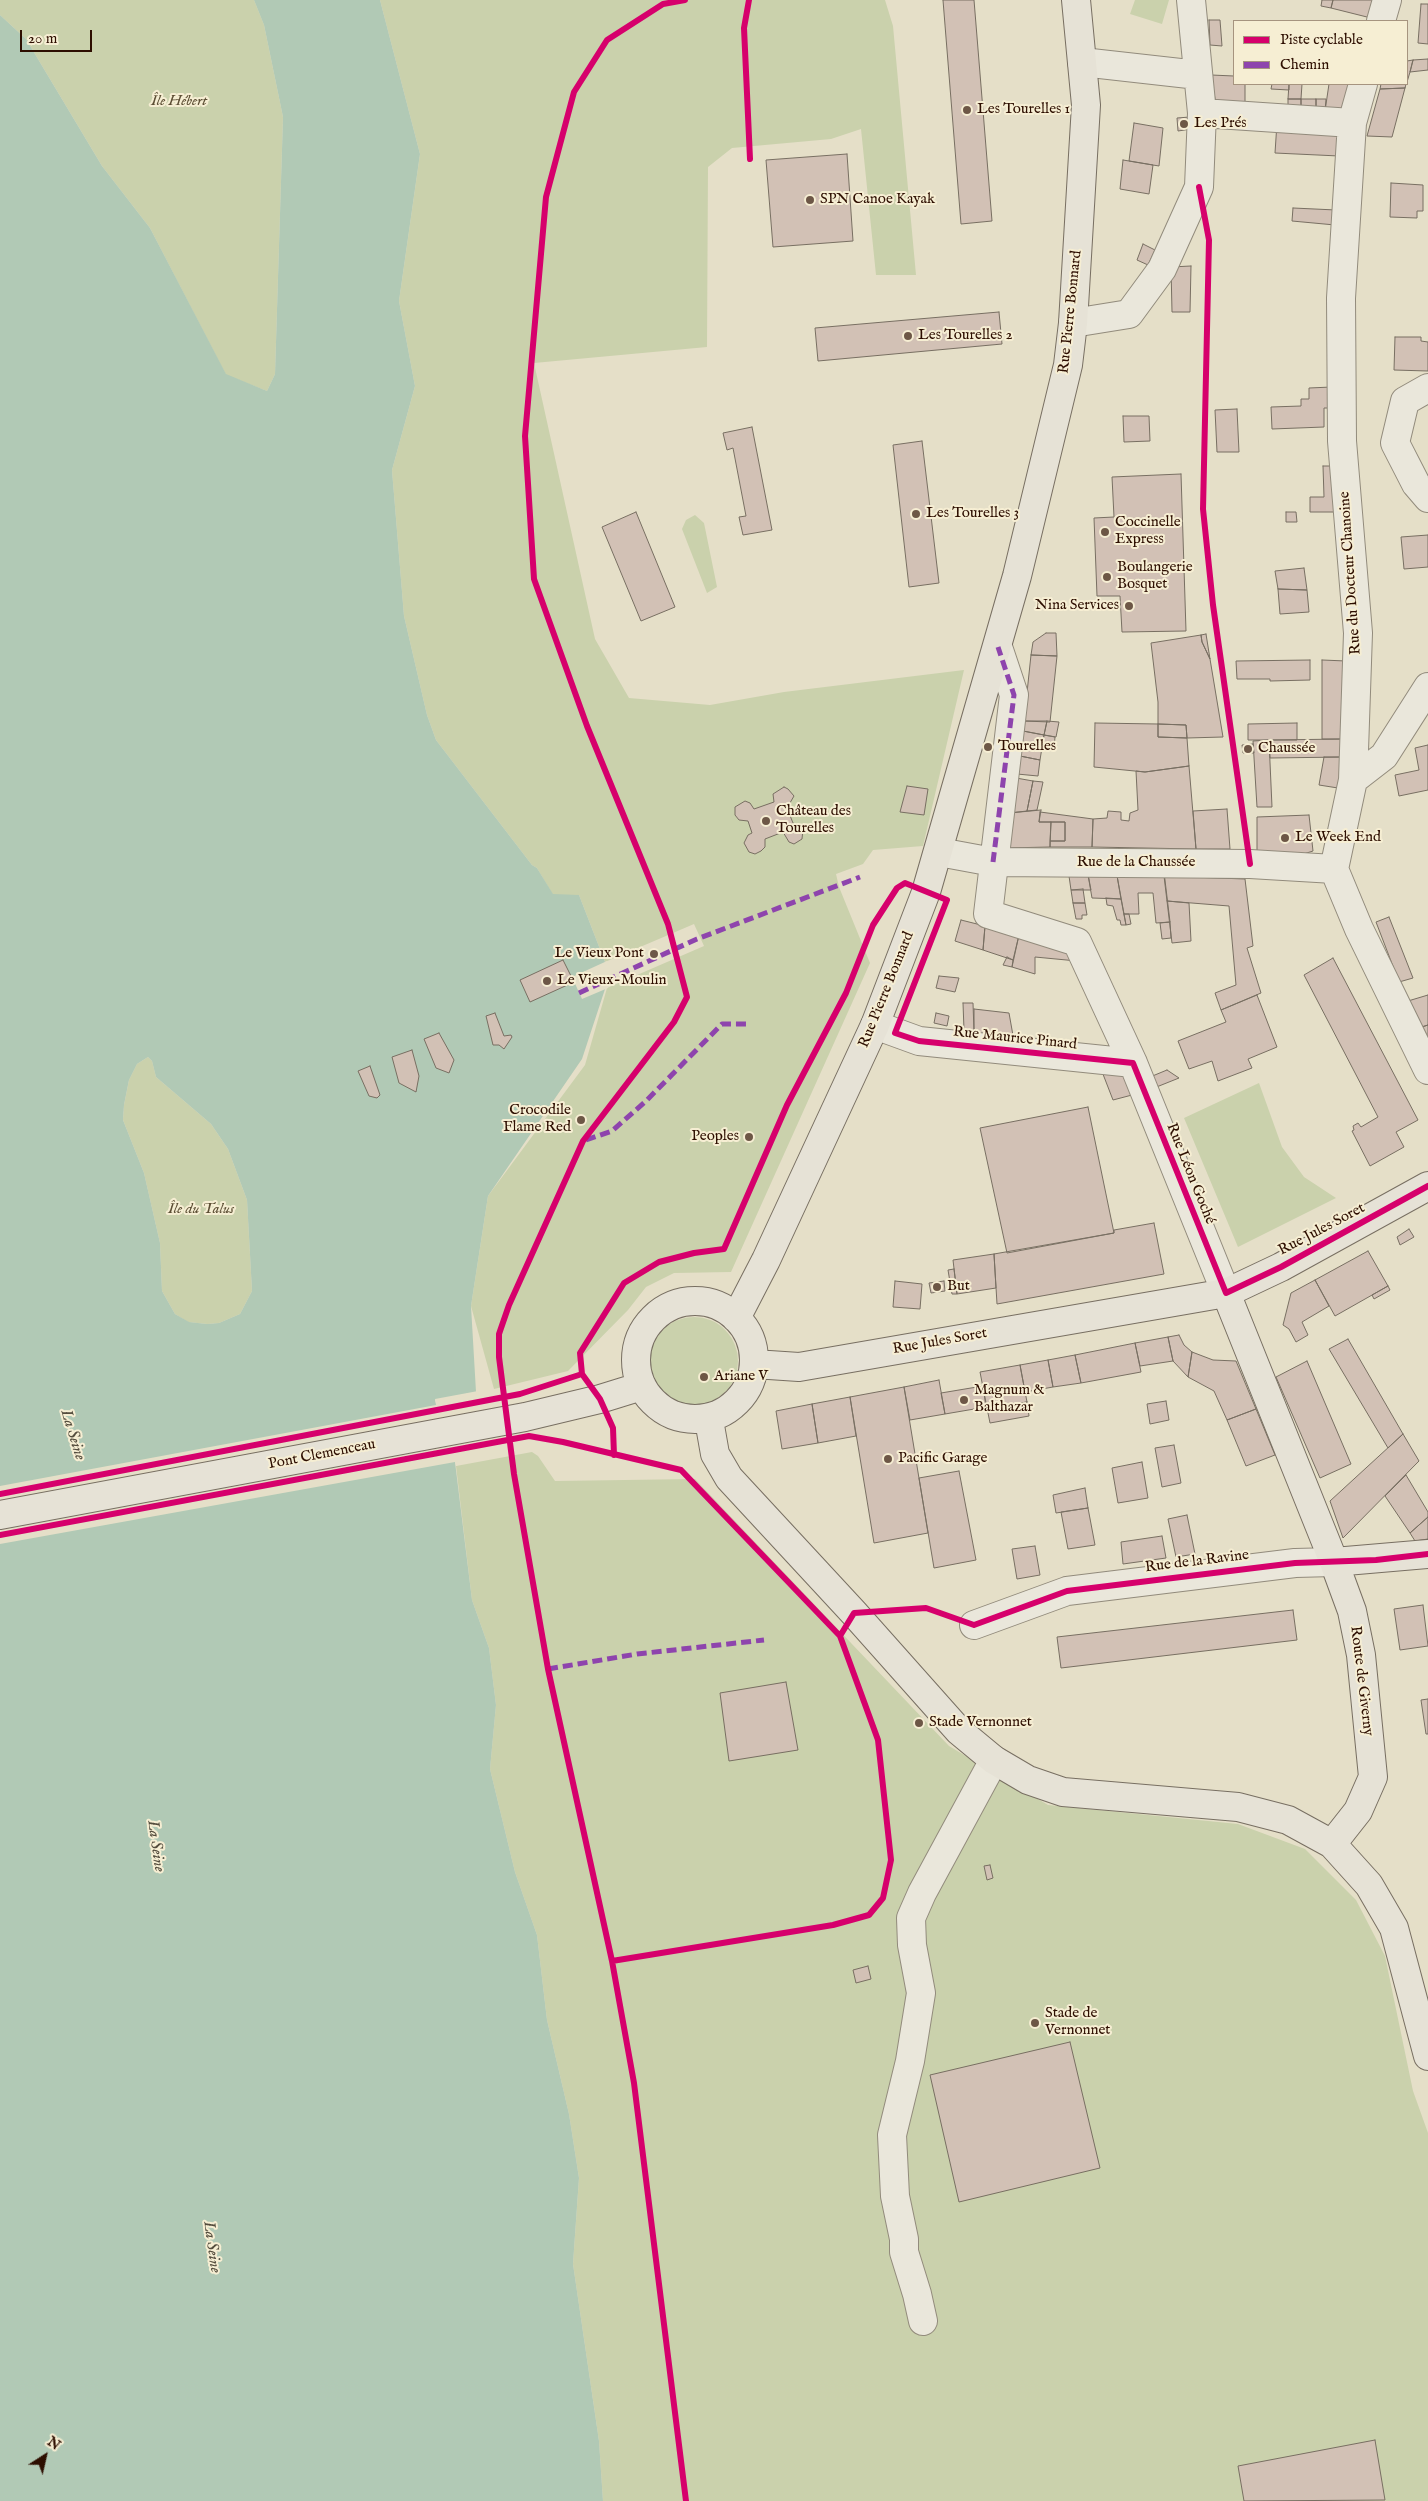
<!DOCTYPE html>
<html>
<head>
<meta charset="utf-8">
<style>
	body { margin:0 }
	#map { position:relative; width:1428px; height:2501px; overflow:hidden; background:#e5dfc8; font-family:"IM FELL English",serif }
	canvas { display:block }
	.legend { position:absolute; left:1233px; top:20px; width:175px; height:65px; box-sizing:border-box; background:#f6eed3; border:1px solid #a6947f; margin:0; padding:6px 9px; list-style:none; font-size:15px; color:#2d0e00 }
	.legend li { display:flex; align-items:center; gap:10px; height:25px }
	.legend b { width:25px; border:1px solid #a6947f }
	.north { position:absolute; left:20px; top:2431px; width:50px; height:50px; -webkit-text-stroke:4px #f6eed3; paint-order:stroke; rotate:35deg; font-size:14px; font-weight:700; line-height:20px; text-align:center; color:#2d0e00 }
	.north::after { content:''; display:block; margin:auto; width:18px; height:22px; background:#2d0e00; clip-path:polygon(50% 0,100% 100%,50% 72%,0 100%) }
	.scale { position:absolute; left:20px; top:30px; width:72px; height:22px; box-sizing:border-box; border:2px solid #2d0e00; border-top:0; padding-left:6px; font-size:15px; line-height:18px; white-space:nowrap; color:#2d0e00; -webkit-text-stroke:4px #f6eed3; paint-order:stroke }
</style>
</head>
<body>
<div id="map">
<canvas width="1428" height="2501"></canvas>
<ul class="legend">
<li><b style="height:6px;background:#d6006c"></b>Piste cyclable</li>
<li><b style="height:6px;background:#8e44ad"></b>Chemin</li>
</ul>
<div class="north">N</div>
<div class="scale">20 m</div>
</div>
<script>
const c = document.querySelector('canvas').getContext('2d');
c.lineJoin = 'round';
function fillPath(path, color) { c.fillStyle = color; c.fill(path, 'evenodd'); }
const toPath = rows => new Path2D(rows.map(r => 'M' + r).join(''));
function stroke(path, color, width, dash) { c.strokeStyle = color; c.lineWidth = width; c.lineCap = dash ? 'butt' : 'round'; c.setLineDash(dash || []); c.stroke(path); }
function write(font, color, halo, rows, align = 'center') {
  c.font = font + ' "IM FELL English",serif'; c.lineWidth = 4; c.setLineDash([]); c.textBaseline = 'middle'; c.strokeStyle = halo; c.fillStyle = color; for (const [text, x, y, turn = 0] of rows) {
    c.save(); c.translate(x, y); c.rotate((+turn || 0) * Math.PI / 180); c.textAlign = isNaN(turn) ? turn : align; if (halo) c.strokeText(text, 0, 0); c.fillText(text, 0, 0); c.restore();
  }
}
fillPath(toPath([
	[0,0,254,0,264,25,283,117,275,374,267,391,226,375,150,228,102,166,26,39,0,15],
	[380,0,885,0,893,26,916,275,876,275,861,129,831,139,732,148,708,167,707,347,534,363,595,639,629,698,710,705,784,692,964,670,923,846,873,850,863,864,836,874,839,887,870,963,731,1272,674,1273,646,1287,628,1310,568,1371,494,1389,471,1306,488,1196,585,1065,607,988,704,946,694,924,605,962,579,895,553,895,537,868,532,865,436,740,427,715,404,616,392,470,415,386,399,301,420,154],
	[1135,0,1169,0,1162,24,1130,14],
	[695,515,704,523,717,587,707,593,682,529,686,520],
	[148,1057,152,1061,156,1077,211,1124,228,1149,247,1200,252,1291,240,1314,219,1323,207,1324,188,1322,175,1314,162,1291,160,1243,144,1173,123,1120,124,1105,129,1080,137,1064],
	[1259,1083,1282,1147,1304,1177,1336,1198,1238,1247,1184,1118],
	'650 1361a44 44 0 1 1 88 0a44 44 0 1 1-88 0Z',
	[532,1452,538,1456,555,1481,695,1479,949,1746,1048,1805,1238,1824,1305,1849,1356,1900,1385,1956,1413,2091,1428,2133,1428,2501,603,2501,599,2441,573,2264,579,2178,569,2114,547,2020,537,1935,515,1872,490,1769,496,1705,489,1648,472,1600,456,1466]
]), '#cad1ac');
fillPath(toPath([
	[254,0,380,0,420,154,399,301,415,386,392,470,404,616,427,715,436,740,532,865,537,868,553,894,579,895,605,962,607,983,582,1059,488,1196,471,1306,476,1392,435,1400,455,1462,472,1600,489,1648,496,1705,490,1769,515,1872,537,1935,547,2020,569,2114,579,2178,573,2264,599,2441,603,2501,0,2501,0,15,26,39,102,166,150,228,226,374,267,391,275,374,283,117,264,25],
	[148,1057,152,1061,156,1077,211,1124,228,1149,247,1200,252,1291,240,1314,219,1323,207,1324,189,1322,175,1314,162,1291,160,1243,144,1173,123,1120,124,1105,129,1080,137,1064]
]), '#b1c9b5');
fillPath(toPath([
	[607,961,608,988,582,999,572,977],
	[478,1391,476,1394,438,1401,458,1465,456,1466,455,1462,0,1544,0,1486,436,1405,435,1399]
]), '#e5dfc8');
const building = toPath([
	[943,0,974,0,992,221,961,224,943,0],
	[1322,0,1333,0,1331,8,1321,6,1322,0],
	[1333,0,1376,0,1371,18,1331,8,1333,0],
	[1421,4,1428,4,1428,44,1418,43,1421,4],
	[1209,20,1220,20,1222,46,1210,45,1209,20],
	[1428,59,1428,70,1410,72,1413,60,1428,59],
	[1413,60,1410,72,1407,82,1407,61,1413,60],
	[1211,75,1234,76,1234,84,1245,84,1245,107,1216,105,1211,75],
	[1272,84,1289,84,1289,90,1271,89,1272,84],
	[1289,84,1302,84,1301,99,1288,99,1289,84],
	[1329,84,1352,84,1345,111,1325,111,1329,84],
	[1381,84,1406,84,1405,88,1380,89,1381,84],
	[1405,88,1392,137,1367,136,1380,89,1405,88],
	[1288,99,1301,99,1301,110,1288,110,1288,99],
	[1301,99,1316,99,1316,110,1301,110,1301,99],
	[1316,99,1326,99,1325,111,1316,110,1316,99],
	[1190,117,1191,129,1178,131,1177,118,1190,117],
	[1134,123,1163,128,1159,166,1129,161,1134,123],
	[1277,123,1340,127,1339,156,1275,153,1277,123],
	[847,154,853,241,773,247,766,160,847,154],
	[1123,160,1153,165,1149,194,1120,189,1123,160],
	[1391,183,1423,185,1423,211,1417,211,1417,218,1390,217,1391,183],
	[1293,208,1336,210,1335,225,1292,221,1293,208],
	[1143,244,1155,250,1148,265,1137,260,1143,244],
	[1191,266,1190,312,1172,312,1171,267,1191,266],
	[999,312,1002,344,818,361,815,328,999,312],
	[1395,337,1421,337,1421,341,1428,342,1428,371,1394,370,1395,337],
	[1332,387,1333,408,1324,408,1324,427,1272,429,1271,407,1301,406,1301,399,1309,399,1309,388,1332,387],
	[1237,409,1239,452,1217,452,1215,410,1237,409],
	[1123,416,1149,416,1150,441,1124,442,1123,416],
	[752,427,772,530,743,535,739,517,746,516,733,448,727,450,723,433,752,427],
	[922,441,939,583,909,587,893,445,922,441],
	[1323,466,1336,466,1338,512,1310,512,1310,497,1324,497,1323,466],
	[1181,474,1186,631,1122,632,1120,596,1097,596,1094,518,1114,517,1112,477,1181,474],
	[636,512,675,607,641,621,602,527,636,512],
	[1286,512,1296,512,1297,522,1286,522,1286,512],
	[1428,535,1428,567,1404,569,1401,537,1428,535],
	[1304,568,1307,590,1278,589,1275,571,1304,568],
	[1278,589,1307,590,1309,612,1280,614,1278,589],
	[1046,633,1056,633,1057,656,1031,655,1033,642,1046,633],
	[1206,634,1210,659,1202,642,1201,635,1206,634],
	[1201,635,1202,642,1210,659,1223,737,1187,738,1186,725,1158,724,1158,702,1151,643,1201,635],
	[1031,655,1057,656,1050,722,1024,721,1031,655],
	[1310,660,1310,680,1270,681,1270,679,1237,679,1236,661,1310,660],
	[1322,660,1346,661,1346,739,1322,739,1322,660],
	[1024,721,1047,721,1044,735,1023,731,1024,721],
	[1047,721,1059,722,1056,737,1044,735,1047,721],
	[1095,723,1158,724,1158,737,1187,738,1189,766,1145,772,1094,767,1095,723],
	[1297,723,1297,740,1248,740,1248,724,1297,723],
	[1158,724,1186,725,1187,738,1158,737,1158,724],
	[1023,731,1044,735,1040,760,1020,756,1023,731],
	[1044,735,1055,737,1054,748,1042,747,1044,735],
	[1346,739,1343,757,1270,758,1269,740,1346,739],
	[1269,740,1272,807,1257,807,1253,741,1269,740],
	[1253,744,1254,753,1243,753,1242,745,1253,744],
	[1428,745,1428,790,1399,796,1395,775,1419,770,1415,748,1428,745],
	[1020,756,1040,760,1038,776,1017,774,1020,756],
	[1324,757,1343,757,1338,788,1319,785,1324,757],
	[1189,766,1196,849,1092,847,1093,819,1107,818,1108,811,1121,812,1121,820,1129,821,1130,813,1138,810,1136,771,1145,772,1189,766],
	[1016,778,1033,781,1027,811,1009,813,1016,778],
	[1033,781,1043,782,1037,810,1027,811,1033,781],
	[907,786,928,789,924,815,900,812,907,786],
	[784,787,788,789,794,796,787,808,793,823,803,829,802,839,794,844,789,842,783,832,765,839,765,847,761,851,755,854,749,852,744,843,748,835,752,833,748,821,739,820,735,815,735,807,745,801,750,803,754,809,774,802,773,794,784,787],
	[1227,809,1230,849,1196,849,1193,811,1227,809],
	[1041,810,1039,822,1051,822,1050,847,1006,848,1009,813,1041,810],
	[1040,812,1093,819,1092,847,1050,847,1050,841,1065,841,1065,822,1039,822,1040,812],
	[1309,815,1313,851,1294,857,1257,855,1257,817,1309,815],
	[1051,822,1065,822,1065,841,1050,841,1051,822],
	[1068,869,1087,869,1091,890,1071,890,1068,869],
	[1087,869,1116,870,1121,899,1092,898,1087,869],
	[1116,870,1164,872,1170,922,1156,923,1153,893,1138,893,1139,914,1124,914,1116,870],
	[1164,876,1245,879,1253,946,1247,948,1261,993,1221,1010,1215,993,1236,985,1229,906,1167,901,1164,876],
	[1083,889,1085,903,1073,903,1071,890,1083,889],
	[1106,898,1121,899,1126,925,1121,925,1120,920,1117,920,1113,906,1107,905,1106,898],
	[1167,901,1189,903,1191,941,1172,943,1167,901],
	[1073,903,1085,903,1087,915,1082,915,1082,919,1076,919,1073,903],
	[1124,914,1129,914,1131,924,1126,925,1124,914],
	[1389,917,1413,978,1399,982,1376,922,1389,917],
	[961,920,985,926,983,950,955,941,961,920],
	[1170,922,1171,938,1162,939,1160,923,1170,922],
	[985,926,1019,935,1013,960,983,950,985,926],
	[1019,935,1069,944,1077,961,1035,957,1035,974,1012,967,1019,935],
	[1007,957,1013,960,1012,967,1003,965,1007,957],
	[1333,958,1418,1120,1396,1132,1404,1147,1370,1166,1352,1131,1354,1130,1353,1126,1358,1123,1361,1127,1378,1117,1304,975,1333,958],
	[563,960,574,982,530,1002,520,980,563,960],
	[939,976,959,978,955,992,936,988,939,976],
	[1257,995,1277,1047,1248,1059,1252,1068,1218,1081,1212,1061,1189,1069,1178,1041,1226,1022,1221,1010,1257,995],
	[1428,995,1428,1025,1422,1027,1408,1001,1428,995],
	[963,1003,973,1003,974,1032,964,1030,963,1003],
	[974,1009,1009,1013,1014,1041,974,1035,974,1009],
	[495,1013,504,1036,511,1035,512,1037,504,1049,499,1045,493,1045,486,1016,495,1013],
	[936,1013,949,1016,947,1026,934,1023,936,1013],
	[1428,1025,1428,1047,1418,1028,1428,1025],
	[439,1033,454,1060,449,1073,436,1068,424,1039,439,1033],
	[412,1050,419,1076,416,1092,399,1083,392,1057,412,1050],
	[370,1066,380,1095,377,1098,369,1096,358,1071,370,1066],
	[1120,1067,1132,1095,1113,1100,1101,1069,1120,1067],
	[1167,1070,1179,1078,1154,1088,1150,1077,1167,1070],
	[1088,1107,1114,1233,1007,1253,980,1128,1088,1107],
	[1154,1223,1164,1274,997,1304,994,1254,1114,1233,1114,1230,1154,1223],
	[1409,1229,1414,1237,1400,1245,1397,1237,1409,1229],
	[1368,1251,1388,1286,1335,1316,1315,1280,1368,1251],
	[994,1254,996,1288,957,1294,953,1260,994,1254],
	[954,1269,957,1294,952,1294,948,1270,954,1269],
	[1315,1280,1329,1306,1302,1322,1308,1335,1296,1342,1289,1329,1283,1325,1291,1293,1315,1280],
	[895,1281,922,1284,920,1309,893,1307,895,1281],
	[944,1281,945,1291,931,1293,929,1283,944,1281],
	[1388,1286,1390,1290,1374,1299,1372,1295,1388,1286],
	[1179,1335,1184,1345,1192,1352,1188,1377,1173,1361,1168,1337,1179,1335],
	[1168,1337,1173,1361,1140,1366,1135,1343,1168,1337],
	[1348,1339,1403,1434,1388,1448,1329,1349,1348,1339],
	[1135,1343,1141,1372,1081,1383,1075,1355,1135,1343],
	[1192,1352,1213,1360,1236,1361,1256,1409,1227,1420,1214,1391,1188,1377,1192,1352],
	[1075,1355,1081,1383,1053,1387,1048,1360,1075,1355],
	[1048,1360,1053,1387,1025,1392,1020,1365,1048,1360],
	[1307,1361,1351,1464,1320,1478,1276,1377,1307,1361],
	[1020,1365,1027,1402,987,1408,980,1372,1020,1365],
	[939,1380,945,1414,910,1420,904,1387,939,1380],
	[983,1386,986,1407,945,1414,941,1393,983,1386],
	[904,1387,928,1533,874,1543,850,1397,904,1387],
	[850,1397,856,1436,818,1443,812,1404,850,1397],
	[1166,1401,1169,1420,1150,1424,1147,1404,1166,1401],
	[1027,1402,1029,1416,990,1423,987,1408,1027,1402],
	[812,1404,818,1443,782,1449,776,1411,812,1404],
	[1256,1409,1275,1455,1246,1466,1227,1420,1256,1409],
	[1403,1434,1419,1461,1343,1538,1330,1501,1403,1434],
	[1174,1445,1181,1483,1162,1487,1155,1448,1174,1445],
	[1142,1462,1148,1498,1118,1503,1112,1468,1142,1462],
	[959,1471,976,1560,934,1568,919,1478,959,1471],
	[1406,1475,1428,1512,1428,1517,1410,1533,1385,1496,1406,1475],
	[1085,1488,1088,1508,1056,1513,1053,1495,1085,1488],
	[1088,1508,1095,1545,1068,1549,1061,1512,1088,1508],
	[1187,1515,1195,1554,1176,1557,1168,1519,1187,1515],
	[1428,1517,1428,1539,1415,1541,1410,1533,1428,1517],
	[1162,1536,1166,1558,1123,1564,1121,1542,1162,1536],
	[1035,1546,1040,1575,1017,1579,1012,1549,1035,1546],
	[1423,1605,1428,1646,1400,1650,1394,1609,1423,1605],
	[1293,1610,1297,1640,1061,1668,1057,1637,1293,1610],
	[786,1682,798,1750,729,1761,720,1693,786,1682],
	[1428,1699,1428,1734,1426,1734,1421,1700,1428,1699],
	[990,1865,993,1878,987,1880,984,1866,990,1865],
	[868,1966,871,1979,856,1983,853,1970,868,1966],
	[1070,2042,1100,2168,959,2202,930,2075,1070,2042],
	[1375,2440,1385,2500,1244,2501,1238,2466,1375,2440]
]);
fillPath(building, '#d2c1b5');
stroke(building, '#786f62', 1);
const minor = toPath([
	[1381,21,1387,0],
	[1082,62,1198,75],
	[1363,84,1352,123,1341,298,1342,441,1358,633,1353,780,1334,869,1359,929,1428,1070],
	[1202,113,1352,123],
	[1073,323,1129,314,1162,269,1199,187,1202,113,1191,0],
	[1428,388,1405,401,1395,443,1416,484,1428,498],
	[998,647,1014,695,988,914,1077,942,1133,1063,1226,1293],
	[1353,780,1384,756,1428,687],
	[939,852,993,862,1250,864,1334,869],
	[875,1025,919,1041,1133,1063],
	[974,1625,1067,1591,1295,1563,1334,1562],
	[923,2321,917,2294,904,2252,904,2239,895,2196,892,2135,910,2061,921,1993,912,1945,911,1918,922,1893,994,1760]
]);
const major = toPath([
	[1226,1293,1334,1562,1352,1611,1361,1655,1373,1777,1358,1811,1332,1844],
	'636 1360a59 59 0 1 1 118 0a59 59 0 1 1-118 0Z',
	[736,1318,766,1260,875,1025,926,892,1017,576,1068,365,1073,323,1086,105,1076,0],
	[754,1364,799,1367,1226,1293,1281,1267,1428,1186],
	[709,1420,715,1454,729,1478,854,1613,959,1731,994,1760,1028,1780,1063,1792,1238,1807,1288,1820,1332,1844,1369,1885,1394,1928,1428,2056],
	[0,1515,525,1417,600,1399,642,1386],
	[1334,1562,1428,1554]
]);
stroke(minor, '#928b7c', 30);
stroke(major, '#786f62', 30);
stroke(minor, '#eae7db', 28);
stroke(major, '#e6e2d6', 28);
stroke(toPath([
	[993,862,1014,695,998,647],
	[579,993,697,939,860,877],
	[586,1140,612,1131,646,1101,722,1024,749,1024],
	[548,1669,637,1654,764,1640]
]), '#8e44ad', 5, [10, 5]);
stroke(toPath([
	[685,0,663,4,607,40,574,92,546,197,525,436,534,579,587,726,668,924,687,997,674,1022,583,1141,509,1305,499,1334,499,1357,514,1474,548,1669,612,1961,634,2083,686,2501],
	[749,0,744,28,750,159],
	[1199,187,1209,240,1203,509,1213,605,1250,864],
	[614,1455,613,1428,600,1399,582,1374,580,1353,624,1283,659,1262,694,1253,724,1249,787,1105,846,993,873,925,897,888,905,883,947,900,895,1033,919,1041,1133,1063,1226,1293,1281,1267,1428,1186],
	[0,1494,520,1394,582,1374],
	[0,1535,529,1436,563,1442,681,1470,840,1636,878,1740,891,1860,883,1898,869,1915,833,1925,612,1961],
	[840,1636,854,1613,926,1608,974,1625,1067,1591,1295,1563,1376,1560,1428,1554]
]), '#d6006c', 6);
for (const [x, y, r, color] of [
	[967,110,5,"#6d5746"],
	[1184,124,5,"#6d5746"],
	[810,200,5,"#6d5746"],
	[908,336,5,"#6d5746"],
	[916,514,5,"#6d5746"],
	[1105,532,5,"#6d5746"],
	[1107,577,5,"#6d5746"],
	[1129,606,5,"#6d5746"],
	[988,747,5,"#6d5746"],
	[1248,749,5,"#6d5746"],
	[766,821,5,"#6d5746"],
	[1285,838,5,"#6d5746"],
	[654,954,5,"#6d5746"],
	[547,981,5,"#6d5746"],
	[581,1120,5,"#6d5746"],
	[749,1137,5,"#6d5746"],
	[937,1287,5,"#6d5746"],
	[704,1377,5,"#6d5746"],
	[964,1400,5,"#6d5746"],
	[888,1459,5,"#6d5746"],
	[919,1723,5,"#6d5746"],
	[1035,2023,5,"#6d5746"]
]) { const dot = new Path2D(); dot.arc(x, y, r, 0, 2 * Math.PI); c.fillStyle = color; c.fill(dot); stroke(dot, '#f6eed3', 2); }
write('italic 15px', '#5c4e34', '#f6eed3', [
	["Île Hébert",179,102],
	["Île du Talus",201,1210]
]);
write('15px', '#2d0e00', '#f6eed3', [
	["Les Tourelles 1",977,110],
	["Les Prés",1194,124],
	["SPN Canoe Kayak",820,200],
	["Les Tourelles 2",918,336],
	["Les Tourelles 3",926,514],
	["Coccinelle",1115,523],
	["Express",1115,540],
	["Boulangerie",1117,568],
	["Bosquet",1117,585],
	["Nina Services",1119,606,"right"],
	["Tourelles",998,747],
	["Chaussée",1258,749],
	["Château des",776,812],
	["Tourelles",776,829],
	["Le Week End",1295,838],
	["Le Vieux Pont",644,954,"right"],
	["Le Vieux-Moulin",557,981],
	["Crocodile",571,1111,"right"],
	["Flame Red",571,1128,"right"],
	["Peoples",739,1137,"right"],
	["But",947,1287],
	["Ariane V",714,1377],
	["Magnum &",974,1391],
	["Balthazar",974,1408],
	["Pacific Garage",898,1459],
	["Stade Vernonnet",929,1723],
	["Stade de",1045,2014],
	["Vernonnet",1045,2031]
], 'left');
write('15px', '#2d0e00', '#f6eed3', [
	["Rue Pierre Bonnard",1071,312,-84],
	["Rue du Docteur Chanoine",1351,573,-94],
	["Rue de la Chaussée",1136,863],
	["Rue Pierre Bonnard",887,990,-68],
	["Rue Maurice Pinard",1015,1039,6],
	["Rue Léon Goché",1190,1174,68],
	["Rue Jules Soret",1322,1230,-28],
	["Rue Jules Soret",940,1342,-10],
	["Pont Clemenceau",322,1455,-11],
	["Rue de la Ravine",1197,1562,-7],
	["Route de Giverny",1361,1681,83]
]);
write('italic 16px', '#544c3d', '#f6eed3', [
	["La Seine",72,1435,73],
	["La Seine",155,1846,82],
	["La Seine",211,2247,82]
]);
</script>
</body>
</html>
